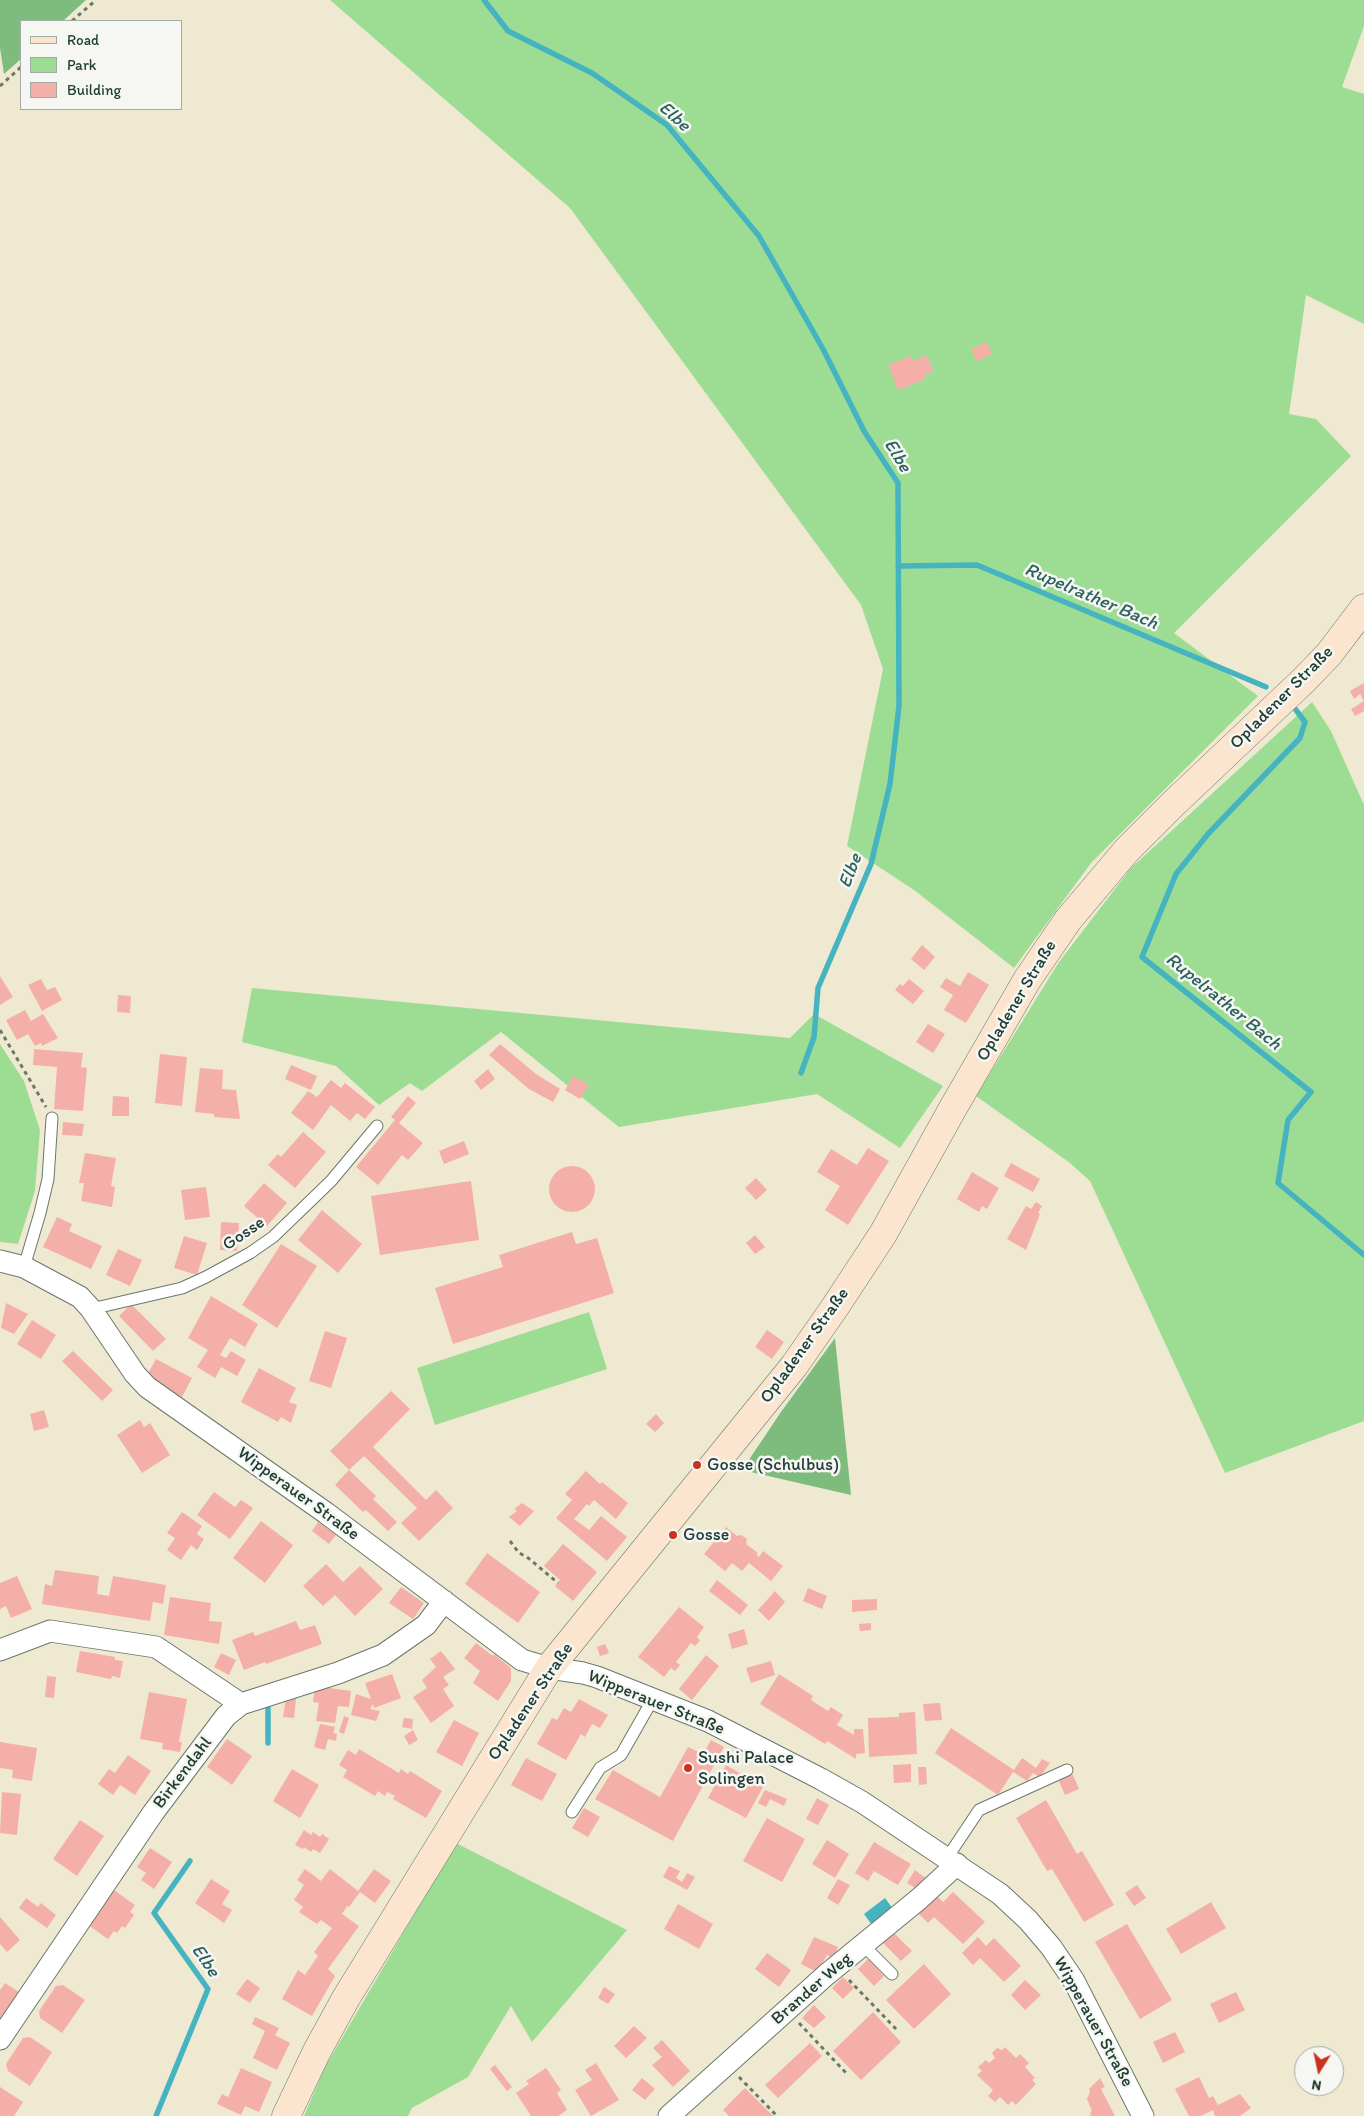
<!DOCTYPE html>
<html>
<head>
<meta charset="utf-8">
<style>
	body { margin:0 }
	#map { position:relative; width:1364px; height:2116px; overflow:hidden; background:#efe9d2; font-family:Itim,sans-serif }
	canvas { display:block }
	.legend { position:absolute; left:20px; top:20px; width:162px; height:90px; box-sizing:border-box; background:#f6f6f2; border:1px solid #a0aca6; margin:0; padding:6px 9px; list-style:none; font-size:15px; color:#1f3d34 }
	.legend li { display:flex; align-items:center; gap:10px; height:25px }
	.legend b { width:25px; border:1px solid #a0aca6 }
	.north { position:absolute; left:1294px; top:2046px; width:50px; height:50px; box-sizing:border-box; background:#f6f6f2; border:1px solid #a0aca6; border-radius:50%; rotate:190deg; font-size:14px; font-weight:700; line-height:20px; text-align:center; color:#1f3d34 }
	.north::after { content:''; display:block; margin:auto; width:18px; height:22px; background:#c8321e; clip-path:polygon(50% 0,100% 100%,50% 72%,0 100%) }
</style>
</head>
<body>
<div id="map">
<canvas width="1364" height="2116"></canvas>
<ul class="legend">
<li><b style="height:6px;background:#fce5cf"></b>Road</li>
<li><b style="height:14px;background:#9ddd93"></b>Park</li>
<li><b style="height:14px;background:#f4afa8"></b>Building</li>
</ul>
<div class="north">N</div>
</div>
<script>
const c = document.querySelector('canvas').getContext('2d');
c.lineJoin = 'round';
function fillPath(path, color) { c.fillStyle = color; c.fill(path, 'evenodd'); }
const toPath = rows => new Path2D(rows.map(r => 'M' + r).join(''));
function stroke(path, color, width, dash) { c.strokeStyle = color; c.lineWidth = width; c.lineCap = dash ? 'butt' : 'round'; c.setLineDash(dash || []); c.stroke(path); }
function write(font, color, halo, rows, align = 'center') {
  c.font = font + ' Itim,sans-serif'; c.lineWidth = 5; c.setLineDash([]); c.textBaseline = 'middle'; c.strokeStyle = halo; c.fillStyle = color; for (const [text, x, y, turn = 0] of rows) {
    c.save(); c.translate(x, y); c.rotate((+turn || 0) * Math.PI / 180); c.textAlign = isNaN(turn) ? turn : align; if (halo) c.strokeText(text, 0, 0); c.fillText(text, 0, 0); c.restore();
  }
}
fillPath(toPath([
	[330,0,1364,0,1364,26,1342,87,1364,94,1364,324,1306,295,1289,414,1316,419,1351,456,1174,633,1258,696,1091,863,1014,968,914,890,847,846,883,669,861,605,570,208],
	[1312,702,1331,731,1364,805,1364,1421,1225,1473,1090,1181,1070,1163,976,1096,1059,962,1131,868],
	[252,988,790,1038,814,1014,943,1086,900,1148,817,1094,619,1127,501,1032,422,1091,410,1083,379,1105,336,1066,242,1042],
	[0,1044,24,1081,40,1130,35,1191,18,1244,0,1242],
	[589,1312,607,1369,435,1425,417,1368],
	[456,1843,627,1930,532,2042,511,2006,468,2077,412,2108,408,2116,304,2116,325,2067]
]), '#9ddd93');
fillPath(toPath([
	[0,0,86,0,63,21,21,21,21,59,4,74,0,48],
	[835,1338,851,1495,742,1470,781,1412]
]), '#7ebc7d');
fillPath(toPath([
	[885,1898,893,1909,872,1925,864,1914]
]), '#46b4c0');
stroke(toPath([
	[484,0,508,31,592,73,667,125,759,236,823,349,864,431,898,483,899,706,890,784,871,864,818,988,814,1037,801,1073],
	[898,566,977,565,1266,687],
	[1296,710,1305,722,1300,738,1208,834,1176,874,1142,957,1311,1092,1288,1120,1278,1183,1364,1255],
	[268,1743,268,1708],
	[156,2116,208,1989,154,1913,190,1861]
]), '#46b4c0', 5.5);
fillPath(toPath([
	[987,342,992,354,976,361,971,349],
	[927,355,933,371,924,375,926,379,898,390,888,365,911,356,913,361],
	[1364,683,1364,701,1360,694,1354,699,1350,691],
	[1364,701,1364,711,1355,716,1351,709],
	[922,945,935,957,924,970,911,959],
	[968,972,989,985,966,1023,944,1010,953,995,940,987,946,978,960,986],
	[0,976,13,997,0,1005],
	[41,979,47,990,55,987,62,1000,42,1011,28,985],
	[909,979,924,991,913,1004,895,990,900,984,903,986],
	[118,995,131,996,130,1013,117,1012],
	[25,1010,31,1021,43,1014,58,1038,42,1046,41,1043,35,1046,28,1034,17,1040,6,1020],
	[928,1024,945,1034,933,1053,916,1042],
	[500,1044,536,1074,560,1089,553,1102,529,1089,489,1055],
	[34,1049,83,1053,81,1067,87,1068,83,1111,54,1109,57,1067,33,1065],
	[160,1054,187,1057,182,1106,155,1103],
	[291,1065,317,1076,311,1090,285,1079],
	[200,1068,223,1070,222,1089,236,1090,240,1119,214,1117,214,1114,195,1112],
	[488,1069,495,1079,481,1090,474,1081],
	[573,1076,589,1085,580,1099,565,1090],
	[331,1080,341,1088,345,1083,375,1107,365,1119,357,1113,350,1121,331,1105,313,1130,291,1113,308,1091,317,1097],
	[113,1096,129,1097,129,1116,112,1116],
	[408,1096,416,1103,399,1123,423,1143,408,1160,402,1155,378,1185,356,1167,395,1120,391,1117],
	[63,1122,84,1124,82,1136,62,1135],
	[303,1132,326,1152,295,1188,268,1165,278,1154,281,1157],
	[464,1141,469,1154,444,1164,439,1151],
	[868,1148,889,1161,848,1225,825,1210,840,1186,817,1172,831,1149,857,1165],
	[85,1153,116,1158,111,1186,115,1187,112,1207,81,1201,84,1183,79,1183],
	[1011,1163,1040,1179,1033,1192,1004,1176],
	'549 1189a23 23 0 1 1 46 0a23 23 0 1 1-46 0Z',
	[972,1172,999,1188,987,1209,982,1206,979,1212,957,1199],
	[756,1178,767,1190,756,1200,745,1188],
	[471,1181,479,1240,380,1255,371,1196],
	[264,1183,287,1203,267,1226,244,1206],
	[206,1187,210,1217,185,1220,181,1190],
	[1036,1202,1042,1206,1038,1213,1040,1214,1026,1250,1007,1239,1026,1206,1031,1209],
	[322,1210,362,1244,338,1273,298,1240],
	[57,1217,72,1224,69,1231,102,1246,91,1269,43,1247],
	[221,1222,239,1223,237,1251,220,1250],
	[572,1232,576,1244,597,1238,614,1293,453,1344,435,1288,503,1267,499,1255],
	[755,1235,765,1247,755,1254,746,1243],
	[184,1236,207,1243,197,1275,174,1268],
	[281,1244,317,1266,277,1328,242,1305],
	[118,1249,142,1260,130,1286,106,1275],
	[211,1296,258,1324,245,1347,230,1338,220,1355,226,1358,231,1351,246,1360,237,1376,221,1367,215,1378,197,1367,208,1350,188,1338],
	[6,1303,28,1314,14,1334,1,1328],
	[131,1304,166,1339,153,1351,119,1316],
	[32,1320,56,1335,41,1359,17,1344],
	[767,1330,784,1342,772,1359,755,1347],
	[325,1331,347,1338,331,1388,309,1381],
	[73,1351,113,1390,102,1401,62,1361],
	[156,1359,192,1378,182,1397,153,1382,155,1378,147,1375],
	[259,1368,296,1388,289,1402,297,1405,291,1423,281,1417,278,1422,241,1402],
	[391,1391,410,1409,373,1447,426,1500,436,1490,453,1508,419,1541,401,1523,417,1508,364,1456,349,1470,330,1451],
	[44,1410,49,1427,34,1431,30,1414],
	[656,1414,664,1423,655,1432,646,1424],
	[140,1420,144,1427,150,1423,170,1455,142,1473,117,1435],
	[349,1470,376,1496,373,1499,397,1522,388,1531,366,1510,363,1512,335,1485],
	[586,1471,600,1484,602,1482,628,1503,616,1519,594,1500,589,1506,587,1504,574,1519,589,1530,601,1516,627,1537,607,1561,556,1518,572,1500,565,1494],
	[214,1492,235,1507,241,1500,253,1508,230,1539,197,1515],
	[522,1503,534,1511,520,1526,509,1517,517,1511,514,1509],
	[182,1512,202,1526,197,1534,204,1539,197,1550,191,1545,181,1560,167,1550,175,1538,167,1533],
	[261,1521,293,1545,265,1583,233,1558],
	[318,1522,336,1535,329,1544,312,1531],
	[726,1527,737,1536,741,1535,747,1539,746,1544,758,1553,756,1554,759,1557,763,1551,783,1566,771,1581,749,1563,742,1571,732,1563,725,1571,704,1554],
	[563,1544,597,1572,573,1601,555,1586,560,1580,544,1566],
	[487,1553,540,1592,518,1623,465,1584],
	[326,1564,343,1582,360,1566,383,1589,355,1616,335,1595,323,1606,303,1586],
	[55,1570,99,1576,97,1594,109,1596,113,1576,166,1585,163,1604,153,1602,150,1621,42,1604,45,1584,52,1586],
	[17,1576,32,1609,11,1618,6,1606,0,1609,0,1583],
	[717,1580,748,1605,740,1615,709,1591],
	[401,1587,424,1603,413,1619,389,1603],
	[808,1588,827,1596,822,1609,803,1601],
	[775,1591,785,1602,769,1621,758,1610],
	[170,1597,211,1603,209,1621,222,1622,219,1644,164,1635],
	[877,1599,877,1610,852,1612,852,1600],
	[679,1607,704,1627,697,1637,700,1640,698,1643,695,1646,691,1643,676,1662,680,1665,675,1671,671,1668,664,1677,638,1657],
	[296,1621,300,1630,315,1625,322,1644,266,1664,265,1662,244,1670,232,1640,253,1632,255,1636],
	[871,1623,871,1630,860,1631,859,1624],
	[744,1629,748,1644,732,1649,728,1634],
	[476,1643,493,1656,494,1654,511,1668,511,1681,498,1701,473,1683,480,1671,464,1658],
	[605,1644,609,1653,600,1656,597,1647],
	[80,1651,115,1657,115,1660,123,1661,120,1678,112,1676,111,1679,76,1672],
	[441,1651,455,1669,443,1677,449,1685,443,1689,454,1706,431,1723,413,1697,427,1688,422,1680,436,1667,430,1659],
	[221,1653,236,1660,229,1675,214,1667],
	[706,1655,719,1666,692,1700,679,1689],
	[771,1661,775,1675,751,1683,746,1668],
	[392,1674,401,1698,374,1708,373,1704,370,1709,380,1711,376,1721,351,1715,356,1694,371,1699,365,1683],
	[779,1674,813,1696,811,1700,828,1711,831,1707,843,1715,837,1725,854,1735,854,1729,863,1729,865,1753,856,1754,856,1759,827,1741,825,1744,760,1704],
	[47,1676,56,1677,54,1698,45,1697],
	[315,1686,351,1691,349,1707,338,1706,335,1723,316,1721,319,1703,313,1702],
	[149,1692,187,1699,179,1742,182,1742,180,1752,162,1749,163,1743,140,1739],
	[286,1698,296,1699,294,1718,283,1717],
	[579,1699,608,1715,600,1728,592,1724,585,1737,581,1734,566,1760,537,1744,552,1718,557,1720,564,1708,571,1712],
	[940,1703,942,1720,925,1721,923,1704],
	[915,1712,917,1754,869,1757,868,1718,899,1717,899,1713],
	[344,1716,349,1718,344,1734,339,1732],
	[404,1718,413,1719,412,1729,402,1727],
	[454,1720,479,1733,462,1766,436,1752],
	[320,1724,335,1727,333,1733,337,1734,336,1741,328,1739,325,1750,314,1747],
	[951,1728,1014,1770,1022,1758,1036,1768,1042,1759,1050,1763,1040,1777,1033,1773,1027,1781,1013,1772,998,1795,935,1753],
	[413,1730,418,1740,409,1745,404,1736],
	[227,1739,252,1756,232,1785,207,1767],
	[711,1740,724,1747,673,1841,595,1799,613,1770,660,1797,688,1747,703,1754],
	[0,1742,37,1748,32,1781,12,1778,13,1770,0,1768],
	[359,1749,399,1773,401,1769,408,1774,410,1771,442,1791,426,1818,393,1799,395,1796,387,1792,385,1796,378,1791,375,1796,343,1777,347,1770,339,1765,348,1750,356,1755],
	[128,1755,151,1771,135,1795,120,1785,113,1795,98,1784,109,1769,115,1773],
	[526,1758,557,1774,542,1801,511,1785],
	[911,1764,911,1782,894,1783,893,1765],
	[726,1765,763,1787,746,1818,708,1798],
	[918,1767,926,1767,927,1784,919,1785],
	[292,1769,319,1785,300,1818,273,1801],
	[1072,1773,1079,1789,1065,1795,1058,1779],
	[765,1790,787,1799,784,1806,770,1799,766,1807,758,1803],
	[2,1792,21,1794,17,1835,0,1833],
	[817,1798,829,1805,818,1825,806,1819],
	[1046,1800,1077,1854,1082,1851,1114,1905,1084,1922,1052,1869,1047,1871,1016,1818],
	[584,1808,600,1817,588,1837,572,1828],
	[767,1818,805,1839,782,1882,743,1861],
	[80,1820,104,1836,77,1876,53,1859],
	[304,1830,311,1835,313,1832,320,1837,322,1834,329,1839,320,1853,313,1849,311,1852,304,1847,303,1849,295,1845],
	[827,1840,849,1854,835,1878,812,1864],
	[874,1842,911,1864,898,1885,874,1871,868,1881,855,1873],
	[150,1848,172,1862,154,1889,141,1880,146,1873,137,1867],
	[669,1866,680,1871,676,1878,682,1882,687,1873,695,1877,687,1890,663,1877],
	[305,1869,321,1881,330,1869,358,1891,374,1869,391,1881,375,1903,360,1892,349,1907,347,1906,342,1914,359,1926,328,1969,335,1976,312,2016,282,1999,298,1970,305,1975,318,1956,314,1952,332,1928,321,1920,317,1924,299,1912,303,1907,294,1900,304,1885,297,1880],
	[915,1870,927,1879,920,1891,907,1883],
	[211,1879,230,1891,222,1904,232,1910,224,1923,195,1903],
	[838,1879,850,1885,838,1905,827,1898],
	[1137,1885,1146,1898,1134,1906,1125,1893],
	[111,1888,135,1905,130,1912,134,1915,125,1928,122,1926,117,1933,114,1931,108,1939,87,1924],
	[953,1892,985,1922,963,1944,934,1917,928,1923,918,1913,936,1895,943,1902],
	[26,1898,38,1907,41,1903,56,1915,47,1928,19,1908],
	[1211,1902,1226,1928,1181,1954,1166,1929],
	[678,1904,713,1924,699,1949,664,1929],
	[0,1917,20,1940,7,1952,0,1944],
	[1127,1924,1172,2000,1140,2019,1095,1942],
	[894,1933,912,1951,901,1961,883,1943],
	[814,1937,838,1947,834,1958,827,1955,817,1972,801,1964],
	[978,1937,986,1946,994,1938,1021,1966,1004,1982,980,1958,973,1965,962,1953],
	[767,1953,791,1970,779,1987,755,1969],
	[868,1959,884,1976,874,1986,858,1969],
	[924,1964,951,1994,914,2029,886,2000],
	[843,1977,854,1988,843,1999,832,1988],
	[247,1979,260,1988,250,2003,236,1994],
	[1025,1980,1041,1995,1025,2010,1011,1995],
	[5,1983,22,1994,5,2021,0,2018,0,1990],
	[63,1985,85,2000,62,2033,40,2018,39,2011,56,1986],
	[604,1987,615,1994,608,2004,598,1998],
	[1236,1992,1245,2010,1219,2023,1210,2004],
	[814,2005,826,2017,814,2028,802,2018],
	[873,2012,901,2042,861,2080,833,2051],
	[255,2017,279,2028,275,2035,290,2043,277,2070,253,2058,265,2031,252,2024],
	[634,2026,647,2038,626,2058,614,2046],
	[1175,2032,1185,2052,1163,2063,1153,2042],
	[30,2037,52,2052,30,2086,8,2071,6,2064,23,2038],
	[662,2040,690,2071,673,2087,652,2065,662,2057,653,2048],
	[810,2043,822,2056,778,2098,765,2085],
	[1005,2047,1016,2058,1020,2054,1029,2063,1025,2067,1035,2078,1032,2080,1036,2084,1016,2105,1012,2101,1008,2105,1000,2097,995,2102,988,2096,993,2090,977,2075,982,2071,978,2067,986,2060,989,2063,995,2058,992,2053,997,2048,1002,2050],
	[596,2063,619,2100,591,2116,575,2090,592,2080,585,2070],
	[495,2065,512,2087,507,2091,490,2069],
	[241,2068,272,2082,259,2112,245,2106,241,2115,217,2104,222,2094,228,2097],
	[546,2068,561,2090,557,2093,567,2110,558,2116,531,2116,516,2093,529,2084,526,2081],
	[1199,2077,1209,2098,1213,2096,1218,2105,1240,2094,1251,2108,1240,2116,1215,2116,1213,2110,1201,2116,1189,2116,1175,2089],
	[642,2078,655,2089,645,2100,632,2090],
	[1100,2078,1105,2087,1101,2089,1115,2116,1091,2116,1090,2112,1092,2111,1087,2099,1090,2092,1089,2089],
	[0,2087,23,2102,14,2116,0,2116],
	[745,2088,773,2116,729,2116,723,2110]
]), '#f4afa8');
const service = toPath([
	[24,1267,40,1213,48,1179,52,1118],
	[91,1309,182,1288,206,1277,250,1253,273,1237,331,1181,377,1126],
	[572,1812,600,1768,621,1755,653,1699],
	[947,1858,979,1810,1067,1770],
	[863,1945,892,1974]
]);
const minor = toPath([
	[0,1261,24,1267,80,1297,91,1309,135,1374,147,1387,326,1513,522,1660,549,1668,583,1673,597,1677,708,1721,821,1779,862,1802,1000,1894,1028,1920,1051,1947,1074,1981,1143,2116],
	[0,1650,50,1631,156,1647,241,1704],
	[0,2039,153,1813,226,1716,241,1704,338,1673,383,1655,426,1625,444,1601],
	[669,2116,826,1975,919,1899,957,1864]
]);
const secondary = toPath([
	[286,2116,317,2051,346,1998,549,1668,794,1366,835,1307,883,1234,953,1108,1027,980,1068,920,1127,850,1173,804,1304,680,1329,654,1364,608]
]);
stroke(service, '#68796b', 13);
stroke(minor, '#68796b', 23);
stroke(secondary, '#68796b', 29);
stroke(toPath([
	[72,21,96,0],
	[0,86,21,67],
	[0,1030,46,1107],
	[510,1541,519,1553,527,1557,558,1583],
	[849,1980,897,2030],
	[799,2023,848,2075],
	[739,2077,777,2116]
]), '#68796b', 3, [4, 4]);
stroke(service, '#fff', 11);
stroke(minor, '#fff', 21);
stroke(secondary, '#fce5cf', 28);
for (const [x, y, r, color] of [
	[697,1465,5,"#c8321e"],
	[673,1535,5,"#c8321e"],
	[688,1768,5,"#c8321e"]
]) { const dot = new Path2D(); dot.arc(x, y, r, 0, 2 * Math.PI); c.fillStyle = color; c.fill(dot); stroke(dot, '#f6f6f2', 2); }
write('18px', '#1f3d34', '#f6f6f2', [
	["Opladener Straße",1282,698,-45],
	["Opladener Straße",1017,1001,-59],
	["Gosse",244,1234,-34],
	["Opladener Straße",805,1346,-54],
	["Wipperauer Straße",298,1494,36],
	["Opladener Straße",531,1702,-56],
	["Wipperauer Straße",656,1703,22],
	["Birkendahl",183,1773,-53],
	["Brander Weg",812,1989,-41],
	["Wipperauer Straße",1093,2022,61]
]);
write('18px', '#1f3d34', '#f6f6f2', [
	["Gosse (Schulbus)",707,1465],
	["Gosse",683,1535],
	["Sushi Palace",698,1758],
	["Solingen",698,1779]
], 'left');
write('italic 19px', '#2b615e', '#f6f6f2', [
	["Elbe",674,117,42],
	["Elbe",897,456,59],
	["Rupelrather Bach",1091,597,23],
	["Elbe",851,871,-69],
	["Rupelrather Bach",1223,1002,39],
	["Elbe",205,1961,56]
]);
</script>
</body>
</html>
